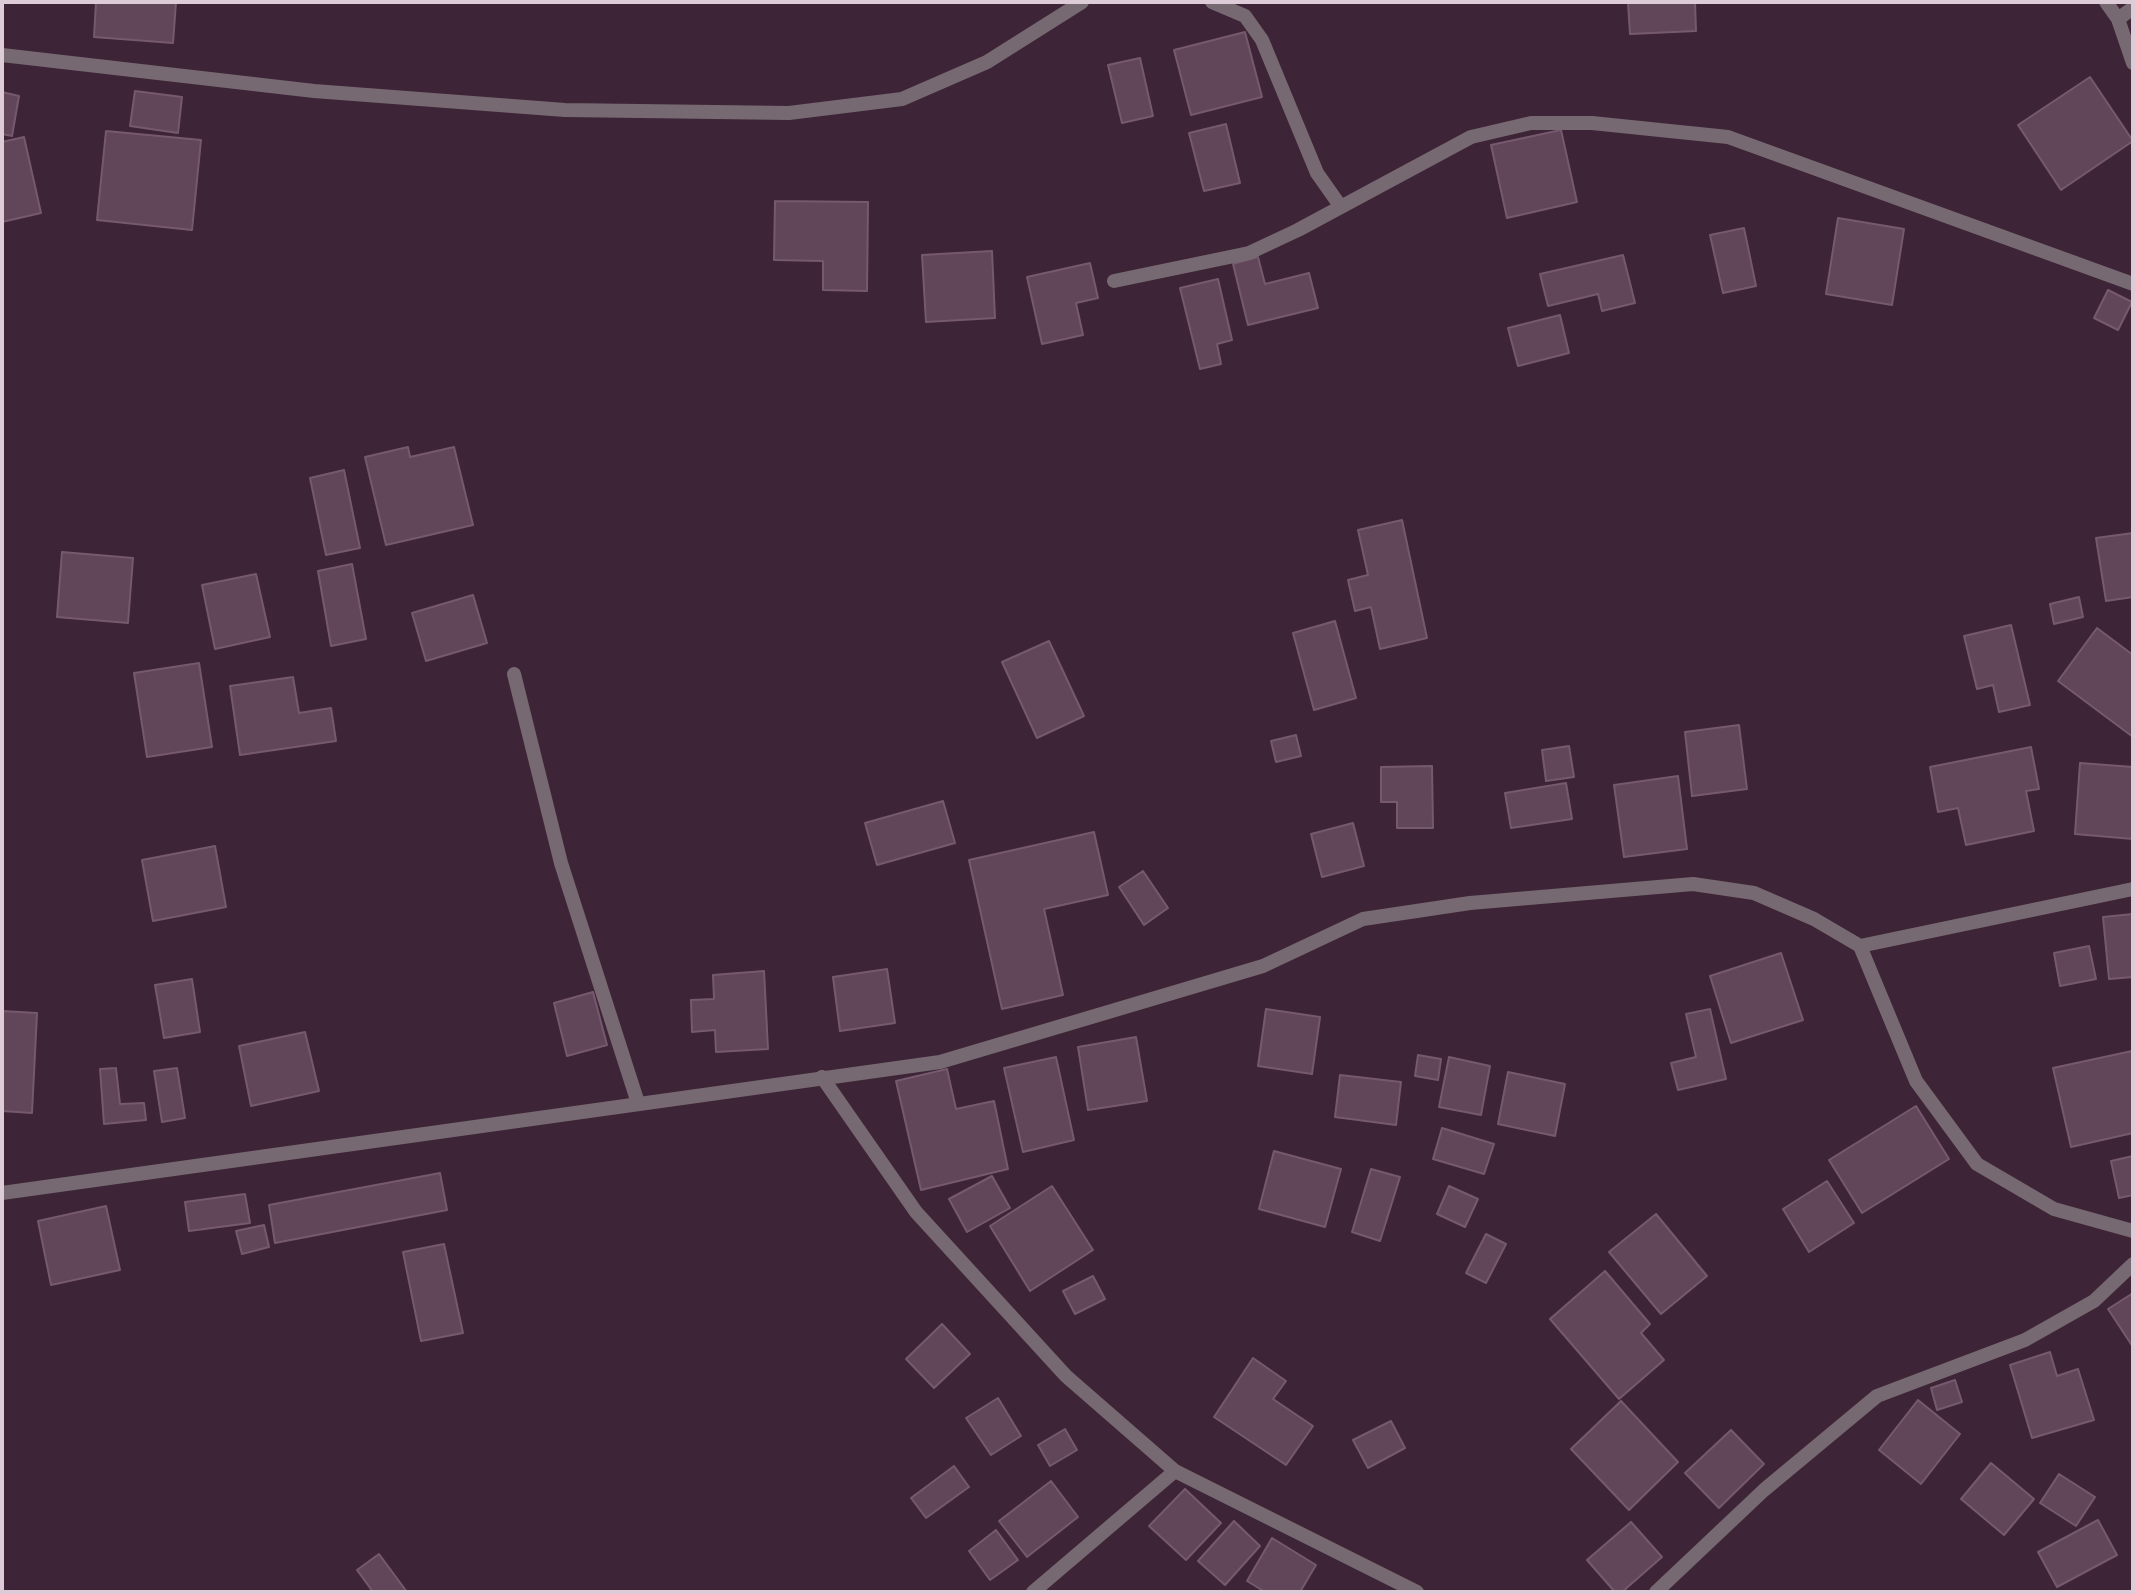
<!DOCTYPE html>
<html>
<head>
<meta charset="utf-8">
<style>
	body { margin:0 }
	#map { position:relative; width:2135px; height:1594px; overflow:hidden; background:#3e2437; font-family:Commissioner,sans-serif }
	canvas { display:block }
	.frame { position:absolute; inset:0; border:4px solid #ddccd7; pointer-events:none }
</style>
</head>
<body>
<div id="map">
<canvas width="2135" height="1594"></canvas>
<div class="frame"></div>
</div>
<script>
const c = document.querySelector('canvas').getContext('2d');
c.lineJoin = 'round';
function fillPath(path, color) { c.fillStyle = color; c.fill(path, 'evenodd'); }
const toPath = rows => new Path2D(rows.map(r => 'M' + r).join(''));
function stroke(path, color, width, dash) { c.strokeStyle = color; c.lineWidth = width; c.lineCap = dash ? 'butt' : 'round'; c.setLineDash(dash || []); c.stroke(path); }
const building = toPath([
	[96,2,176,2,173,43,94,37,96,2],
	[1628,2,1695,2,1696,31,1630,34,1628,2],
	[1245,32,1262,97,1191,115,1174,50,1245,32],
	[1140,58,1153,116,1122,123,1108,65,1140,58],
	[2090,77,2133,141,2061,190,2018,125,2090,77],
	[135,91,182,97,178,133,130,126,135,91],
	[2,92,19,96,12,136,2,134,2,92],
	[1226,124,1240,183,1204,191,1189,133,1226,124],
	[1561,130,1577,202,1507,218,1491,145,1561,130],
	[106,131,201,140,192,230,97,220,106,131],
	[24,137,41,213,2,222,2,142,24,137],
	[775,201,868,202,867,291,823,290,823,261,774,260,775,201],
	[1838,218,1904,229,1892,305,1826,294,1838,218],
	[1744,228,1756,286,1723,293,1710,235,1744,228],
	[992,251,995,318,926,322,922,255,992,251],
	[1623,255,1635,303,1602,311,1598,294,1548,306,1540,274,1623,255],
	[1258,257,1265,284,1309,273,1318,308,1248,325,1233,264,1258,257],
	[1090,263,1098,298,1076,303,1083,335,1042,344,1027,277,1090,263],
	[1218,279,1232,340,1217,344,1221,364,1200,369,1180,288,1218,279],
	[2108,290,2132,302,2118,330,2094,318,2108,290],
	[1560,315,1569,353,1518,366,1508,328,1560,315],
	[408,447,410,457,454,447,473,525,386,545,365,457,408,447],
	[344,470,360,548,326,555,310,478,344,470],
	[1402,520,1427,638,1380,649,1371,607,1355,611,1348,580,1368,575,1358,530,1402,520],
	[2133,533,2133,597,2106,601,2096,538,2133,533],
	[62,552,133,558,128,623,57,617,62,552],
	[352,564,366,639,331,646,318,571,352,564],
	[256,574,270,637,215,649,202,585,256,574],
	[473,595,487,643,426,661,412,613,473,595],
	[2079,597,2083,617,2054,624,2050,604,2079,597],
	[1335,621,1356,698,1314,710,1293,633,1335,621],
	[2011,625,2030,705,1999,712,1993,685,1977,689,1964,636,2011,625],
	[2097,628,2133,655,2133,737,2058,681,2097,628],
	[1049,641,1084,716,1037,738,1002,662,1049,641],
	[199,663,212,747,147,757,134,673,199,663],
	[293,677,299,713,331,708,336,741,240,755,230,686,293,677],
	[1739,725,1747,789,1692,796,1685,732,1739,725],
	[1296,735,1301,756,1276,762,1271,741,1296,735],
	[1569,746,1574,777,1546,781,1542,750,1569,746],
	[2031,747,2039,789,2026,791,2034,831,1966,845,1958,808,1938,812,1930,767,2031,747],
	[2080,763,2133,767,2133,839,2075,834,2080,763],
	[1432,766,1433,828,1397,828,1397,802,1381,802,1381,767,1432,766],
	[1678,776,1687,849,1624,857,1614,785,1678,776],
	[1566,783,1572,819,1511,828,1505,793,1566,783],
	[943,801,955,843,877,865,865,823,943,801],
	[1353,823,1364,866,1322,877,1311,834,1353,823],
	[1094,832,1108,895,1044,909,1063,995,1002,1009,969,860,1094,832],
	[215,846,226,907,153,921,142,860,215,846],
	[1143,871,1168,908,1144,925,1119,887,1143,871],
	[2133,914,2133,977,2109,979,2103,917,2133,914],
	[2089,946,2096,979,2060,986,2054,953,2089,946],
	[1781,953,1803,1020,1731,1043,1710,976,1781,953],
	[887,969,895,1023,840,1031,833,977,887,969],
	[764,971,768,1049,716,1052,715,1030,692,1032,691,1000,714,999,713,975,764,971],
	[192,979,200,1032,164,1038,155,985,192,979],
	[593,992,607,1045,567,1056,554,1003,593,992],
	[1266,1009,1320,1017,1312,1074,1258,1066,1266,1009],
	[1710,1009,1726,1079,1678,1090,1671,1063,1696,1057,1686,1014,1710,1009],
	[2,1011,37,1013,32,1113,2,1111,2,1011],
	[305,1032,319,1091,251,1106,239,1046,305,1032],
	[1136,1037,1147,1101,1088,1110,1078,1047,1136,1037],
	[2132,1051,2133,1133,2071,1147,2053,1068,2132,1051],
	[1418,1055,1441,1059,1438,1080,1415,1076,1418,1055],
	[1056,1057,1074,1140,1023,1152,1004,1068,1056,1057],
	[1449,1057,1490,1066,1481,1115,1439,1107,1449,1057],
	[116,1068,120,1104,144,1103,146,1120,104,1124,100,1069,116,1068],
	[177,1068,185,1118,162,1122,154,1071,177,1068],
	[947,1069,956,1109,994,1101,1008,1169,921,1190,896,1081,947,1069],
	[1508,1072,1565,1084,1555,1136,1498,1124,1508,1072],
	[1340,1075,1401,1082,1396,1125,1335,1117,1340,1075],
	[1916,1106,1949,1159,1862,1213,1829,1160,1916,1106],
	[1442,1128,1494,1144,1484,1174,1433,1159,1442,1128],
	[1274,1151,1341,1169,1325,1227,1259,1209,1274,1151],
	[2133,1156,2133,1195,2119,1198,2111,1161,2133,1156],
	[1371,1169,1400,1177,1380,1241,1352,1232,1371,1169],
	[440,1173,447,1210,275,1243,269,1205,440,1173],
	[992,1176,1010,1208,967,1232,949,1199,992,1176],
	[1827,1181,1854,1223,1809,1252,1783,1209,1827,1181],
	[1052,1186,1093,1250,1030,1291,990,1226,1052,1186],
	[1449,1186,1478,1199,1465,1227,1437,1214,1449,1186],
	[245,1194,250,1223,189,1231,185,1202,245,1194],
	[106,1206,120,1270,51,1285,38,1221,106,1206],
	[1656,1214,1707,1276,1661,1314,1609,1252,1656,1214],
	[264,1225,269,1247,242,1254,236,1231,264,1225],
	[1486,1234,1506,1244,1486,1283,1466,1273,1486,1234],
	[444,1244,463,1333,421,1341,403,1252,444,1244],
	[1605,1271,1650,1324,1641,1333,1664,1360,1619,1399,1550,1319,1605,1271],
	[1093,1276,1105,1299,1075,1314,1063,1291,1093,1276],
	[2133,1293,2133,1347,2108,1309,2133,1293],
	[942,1324,970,1354,934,1388,906,1359,942,1324],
	[2050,1352,2057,1376,2078,1369,2094,1420,2032,1438,2010,1365,2050,1352],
	[1253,1358,1286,1381,1273,1399,1313,1426,1286,1465,1214,1417,1253,1358],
	[1955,1380,1962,1402,1937,1410,1931,1388,1955,1380],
	[998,1398,1021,1436,991,1455,966,1418,998,1398],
	[1918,1400,1960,1434,1921,1484,1879,1450,1918,1400],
	[1621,1401,1678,1462,1629,1510,1571,1449,1621,1401],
	[1391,1421,1405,1448,1368,1468,1353,1440,1391,1421],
	[1065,1429,1077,1450,1050,1466,1038,1445,1065,1429],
	[1731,1430,1764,1464,1719,1508,1685,1473,1731,1430],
	[1991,1463,2034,1499,2004,1535,1961,1499,1991,1463],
	[954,1466,969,1487,926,1518,911,1498,954,1466],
	[2059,1474,2095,1497,2076,1526,2040,1503,2059,1474],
	[1051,1481,1078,1517,1027,1557,999,1521,1051,1481],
	[1185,1489,1221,1523,1186,1560,1149,1526,1185,1489],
	[2098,1520,2117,1555,2057,1587,2038,1552,2098,1520],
	[1234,1521,1260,1546,1225,1585,1198,1561,1234,1521],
	[1631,1522,1662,1557,1622,1592,1615,1592,1587,1560,1631,1522],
	[996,1530,1018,1560,990,1580,969,1551,996,1530],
	[1272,1538,1316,1565,1300,1592,1265,1592,1247,1581,1272,1538],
	[379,1554,407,1592,373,1592,357,1570,379,1554]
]);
fillPath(building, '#614558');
stroke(building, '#76596d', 2);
stroke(toPath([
	[1212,2,1245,16,1262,40,1317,173,1341,207],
	[2106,2,2118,19,2133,63],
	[2118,19,2133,8],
	[2,55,314,91,565,110,789,113,902,99,987,62,1082,2],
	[1114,281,1249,253,1298,230,1471,137,1531,123,1592,123,1728,137,2133,284],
	[514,674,561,863,638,1103],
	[1860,946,1916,1081,1977,1164,2054,1209,2133,1231],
	[822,1077,916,1212,1066,1376,1175,1471,1417,1592],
	[1033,1592,1175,1471],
	[1656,1592,1764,1490,1877,1396,2025,1340,2094,1301,2133,1264]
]), '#776972', 14);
stroke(toPath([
	[2,1193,940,1062,1263,966,1363,919,1470,903,1693,884,1754,893,1814,919,1860,946,2133,889]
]), '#776972', 14);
</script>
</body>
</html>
